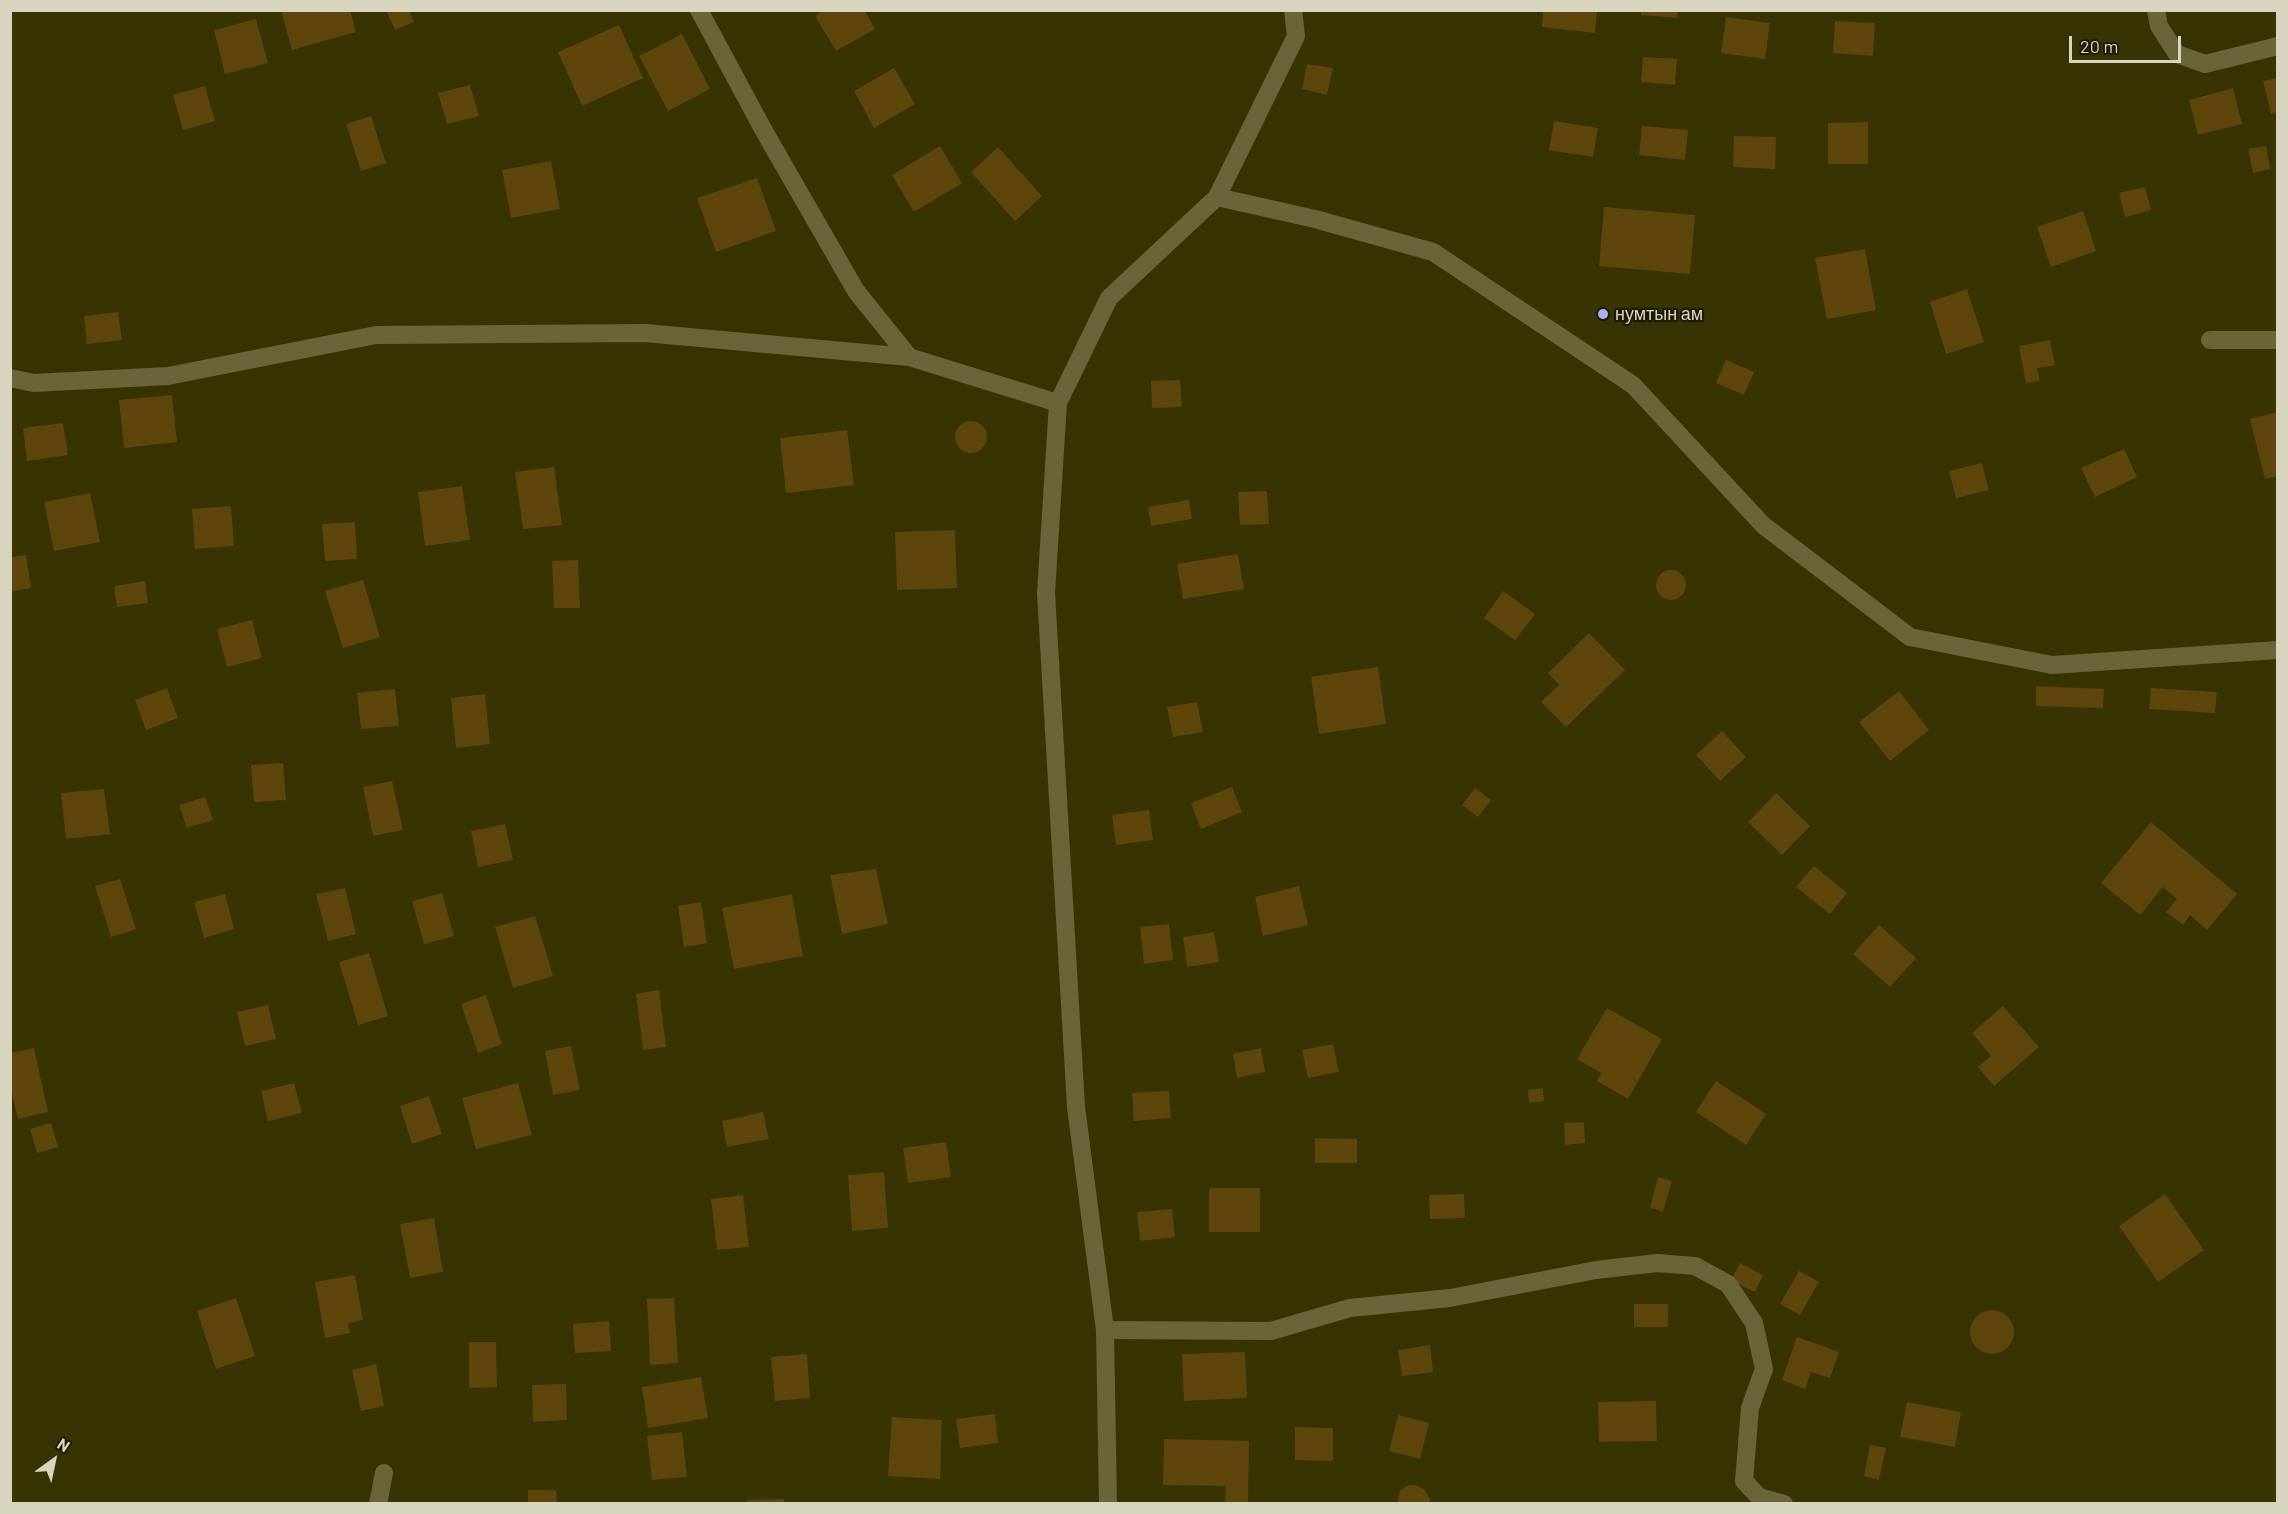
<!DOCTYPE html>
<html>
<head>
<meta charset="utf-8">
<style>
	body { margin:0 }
	#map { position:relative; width:2288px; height:1514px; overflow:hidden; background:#383303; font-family:Barlow,sans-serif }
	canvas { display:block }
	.frame { position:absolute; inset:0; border:12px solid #d8d5be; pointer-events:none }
	.north { position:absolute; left:24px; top:1430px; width:60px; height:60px; -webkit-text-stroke:4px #1c1a08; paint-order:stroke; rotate:33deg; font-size:16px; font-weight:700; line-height:24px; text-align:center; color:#d8d5be }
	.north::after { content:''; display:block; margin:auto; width:21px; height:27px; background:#d8d5be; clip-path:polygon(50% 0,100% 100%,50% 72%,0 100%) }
	.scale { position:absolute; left:2069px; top:36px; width:112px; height:27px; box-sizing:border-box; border:3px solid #d8d5be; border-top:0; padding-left:8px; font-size:18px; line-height:21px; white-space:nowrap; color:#d8d5be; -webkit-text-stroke:4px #1c1a08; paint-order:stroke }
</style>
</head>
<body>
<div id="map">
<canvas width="2288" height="1514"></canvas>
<div class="frame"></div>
<div class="north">N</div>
<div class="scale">20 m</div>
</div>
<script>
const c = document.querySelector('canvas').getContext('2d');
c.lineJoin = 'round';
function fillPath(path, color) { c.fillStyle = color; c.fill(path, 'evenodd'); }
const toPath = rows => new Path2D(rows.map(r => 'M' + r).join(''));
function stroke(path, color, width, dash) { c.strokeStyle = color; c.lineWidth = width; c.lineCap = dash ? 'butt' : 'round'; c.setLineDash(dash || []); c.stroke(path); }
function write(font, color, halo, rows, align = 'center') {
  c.font = font + ' Barlow,sans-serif'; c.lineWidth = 4.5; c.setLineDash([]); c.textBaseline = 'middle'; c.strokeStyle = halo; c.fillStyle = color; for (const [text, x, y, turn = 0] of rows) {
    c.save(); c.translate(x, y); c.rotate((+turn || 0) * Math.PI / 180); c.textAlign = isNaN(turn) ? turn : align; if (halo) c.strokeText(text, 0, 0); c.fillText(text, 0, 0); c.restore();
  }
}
fillPath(toPath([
	[281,10,350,10,356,32,292,50],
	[386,10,409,10,414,22,395,30],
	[824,10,864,10,875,29,836,51,815,16],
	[1543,10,1597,10,1595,33,1542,27],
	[1641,10,1678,10,1677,18,1641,15],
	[1726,17,1770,23,1765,59,1721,53],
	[256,19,268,63,225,74,214,30],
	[1835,21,1875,23,1873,56,1833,53],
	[619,25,643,78,582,106,558,52],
	[682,34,710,89,668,111,639,56],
	[1643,57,1677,59,1675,85,1641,82],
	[1307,64,1333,68,1327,95,1302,89],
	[894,68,915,104,874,128,854,91],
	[2278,78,2278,113,2271,114,2263,81],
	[470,85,479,116,447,124,438,93],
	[205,86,215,121,183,130,173,95],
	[2233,88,2242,124,2198,135,2189,100],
	[371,116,386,163,361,171,346,124],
	[1554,121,1598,128,1593,157,1549,150],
	[1868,122,1868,164,1828,164,1828,123],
	[1642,126,1688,130,1685,160,1639,155],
	[1734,136,1776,137,1775,169,1733,167],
	[940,146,962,183,914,212,892,175],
	[2266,146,2270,169,2253,173,2248,149],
	[998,147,1042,196,1015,221,971,172],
	[551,161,560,209,511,218,502,170],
	[757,178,776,231,716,252,697,198],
	[2145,187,2151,210,2125,217,2119,193],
	[1604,207,1695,215,1690,274,1599,266],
	[2083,211,2096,251,2051,267,2037,227],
	[1865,249,1876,310,1827,319,1815,258],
	[1967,289,1984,342,1946,354,1930,302],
	[118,312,122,340,87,344,84,316],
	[2050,340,2055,365,2037,368,2040,381,2026,383,2019,346],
	[1726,360,1754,372,1744,395,1716,383],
	[1180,380,1182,407,1152,408,1151,381],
	[172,395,177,442,124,448,119,400],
	[2278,412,2278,476,2265,479,2250,419],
	'955 437a16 16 0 1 1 32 0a16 16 0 1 1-32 0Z',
	[63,423,68,455,27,461,23,428],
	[847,430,854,485,786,493,780,438],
	[2124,449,2137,477,2095,497,2081,468],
	[1982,463,1989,490,1956,498,1949,471],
	[554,467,562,525,523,529,515,472],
	[462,486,470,540,425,546,418,492],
	[1267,491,1269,524,1240,525,1238,492],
	[90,493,100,542,54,551,44,502],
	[1189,500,1192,519,1151,526,1148,507],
	[231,506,234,546,195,549,192,509],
	[355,522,357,559,325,561,322,524],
	[955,530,957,588,897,590,895,532],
	[1238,554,1244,589,1183,599,1177,564],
	[26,555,31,588,10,592,10,557],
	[578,560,580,608,554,608,552,561],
	'1656 585a15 15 0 1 1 30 0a15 15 0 1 1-30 0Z',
	[363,580,380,637,343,648,325,591],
	[145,581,148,603,117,607,114,586],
	[1503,591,1535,614,1515,640,1484,618],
	[252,620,262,658,227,667,217,629],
	[1589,633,1625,670,1566,727,1541,702,1559,685,1548,673],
	[1378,667,1386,724,1319,734,1311,677],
	[2036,686,2104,689,2103,708,2036,706],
	[167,688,178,718,146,730,135,700],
	[2151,688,2217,692,2215,713,2149,709],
	[395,689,399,726,361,729,357,693],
	[1899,691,1929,730,1890,761,1859,722],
	[485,694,490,744,456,748,451,698],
	[1197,702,1203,732,1173,737,1167,707],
	[1722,731,1746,757,1720,781,1696,755],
	[283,763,286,800,254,802,251,765],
	[392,781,403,830,373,836,363,787],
	[1232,787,1242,812,1201,829,1191,803],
	[1475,788,1491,800,1478,817,1462,805],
	[104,789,110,834,66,839,61,793],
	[1776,793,1810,826,1782,855,1748,822],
	[205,797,213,820,187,828,179,805],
	[1149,810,1153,840,1116,845,1112,815],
	[2151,822,2237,894,2207,930,2190,915,2183,925,2166,912,2177,899,2163,887,2140,915,2101,883],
	[505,824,513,860,478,867,471,831],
	[1814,866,1847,893,1830,914,1796,887],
	[876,869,888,924,842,934,830,875],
	[120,879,136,929,111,937,95,886],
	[1299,886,1308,925,1263,936,1255,897],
	[345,888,356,934,328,941,316,894],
	[442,893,454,936,424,944,412,901],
	[225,894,234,929,204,938,194,902],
	[792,894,803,956,734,969,722,908],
	[701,902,707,943,684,947,678,906],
	[535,916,553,976,513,988,495,927],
	[1169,924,1173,960,1144,964,1140,927],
	[1879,925,1916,958,1890,987,1853,954],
	[1214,932,1219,962,1187,967,1183,937],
	[369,953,388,1016,358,1025,339,962],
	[659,990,666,1047,643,1050,636,994],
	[486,995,502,1044,478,1053,461,1004],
	[268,1005,276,1039,245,1046,237,1012],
	[2003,1006,2039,1047,1994,1086,1978,1067,1991,1056,1972,1033],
	[1607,1008,1662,1039,1628,1099,1597,1081,1601,1073,1577,1059],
	[1333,1044,1339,1072,1308,1078,1302,1050],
	[571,1046,580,1090,553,1095,545,1051],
	[34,1048,48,1112,18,1119,10,1085,10,1053],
	[1261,1048,1265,1072,1237,1078,1233,1054],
	[1716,1081,1766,1114,1746,1145,1696,1112],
	[294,1083,302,1113,268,1121,261,1091],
	[518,1083,532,1135,476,1149,462,1098],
	[1543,1088,1544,1101,1529,1103,1528,1090],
	[1169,1091,1171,1118,1134,1121,1132,1093],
	[429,1096,442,1134,412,1144,400,1106],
	[763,1112,769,1139,727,1147,722,1121],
	[1584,1122,1585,1143,1565,1145,1564,1123],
	[51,1123,58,1147,37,1153,30,1129],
	[1315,1138,1357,1139,1357,1163,1315,1163],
	[946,1142,951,1177,908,1183,903,1148],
	[884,1172,888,1228,852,1231,848,1175],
	[1658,1177,1672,1181,1663,1212,1650,1207],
	[1209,1188,1260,1188,1260,1232,1209,1232],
	[1464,1194,1465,1218,1430,1219,1429,1195],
	[2165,1194,2204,1250,2158,1282,2119,1226],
	[743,1195,749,1247,717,1250,711,1199],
	[1172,1209,1175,1237,1140,1241,1137,1212],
	[434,1218,443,1272,410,1278,400,1224],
	[1740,1263,1763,1275,1755,1292,1731,1280],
	[1799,1271,1819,1282,1800,1315,1780,1304],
	[355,1275,363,1320,348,1323,350,1333,325,1338,315,1282],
	[236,1298,255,1356,216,1369,197,1311],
	[674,1298,678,1363,650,1365,647,1299],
	[1634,1304,1668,1304,1668,1327,1634,1327],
	'1970 1332a22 22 0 1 1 44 0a22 22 0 1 1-44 0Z',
	[609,1321,611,1351,575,1353,573,1324],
	[1797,1337,1839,1352,1830,1378,1811,1372,1805,1389,1782,1380],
	[469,1342,496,1342,497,1387,469,1388],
	[1430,1345,1433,1372,1402,1376,1398,1350],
	[1245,1352,1247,1398,1184,1401,1182,1354],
	[807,1354,810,1398,775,1401,771,1357],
	[376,1364,384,1406,361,1411,352,1370],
	[701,1377,708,1418,648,1428,642,1387],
	[566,1384,567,1420,533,1422,532,1385],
	[1656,1401,1657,1441,1599,1442,1598,1402],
	[1907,1402,1961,1412,1955,1447,1900,1437],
	[995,1414,998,1443,960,1448,956,1419],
	[1398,1415,1429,1423,1420,1459,1389,1451],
	[892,1417,942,1420,940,1479,888,1476],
	[1295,1427,1333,1428,1333,1461,1295,1460],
	[682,1432,687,1477,652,1480,647,1436],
	[1164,1439,1249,1441,1248,1504,1225,1504,1226,1486,1163,1485],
	[1870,1445,1886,1448,1879,1480,1864,1476],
	[1408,1485,1414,1485,1424,1489,1430,1499,1429,1504,1397,1504,1400,1491],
	[528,1490,556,1490,557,1504,528,1504],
	[784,1499,784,1504,748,1504,747,1500]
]), '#5e450c');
stroke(toPath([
	[699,10,764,131,856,291,909,357,1058,403],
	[1293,10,1296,36,1217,197,1315,219,1433,252,1633,385,1763,525,1910,637,2052,665,2278,650],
	[2156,10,2159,26,2177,54,2205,64,2278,46],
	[2210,340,2278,340],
	[10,378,34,383,168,376,376,335,645,333,909,357],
	[1105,1330,1271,1331,1350,1308,1450,1298,1596,1270,1657,1263,1695,1266,1728,1284,1754,1323,1764,1369,1750,1408,1744,1481,1759,1497,1761,1504],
	[1759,1497,1784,1504],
	[378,1504,384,1473]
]), '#6a6539', 18);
stroke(toPath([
	[1108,1504,1105,1330,1076,1107,1046,593,1058,403,1109,298,1217,197]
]), '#6a6539', 18);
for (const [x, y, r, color] of [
	[1603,314,6,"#adaffb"]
]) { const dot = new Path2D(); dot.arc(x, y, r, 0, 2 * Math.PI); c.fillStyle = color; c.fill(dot); stroke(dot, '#1c1a08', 2); }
write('18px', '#d8d5be', '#1c1a08', [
	["нумтын ам",1615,314]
], 'left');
</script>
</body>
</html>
